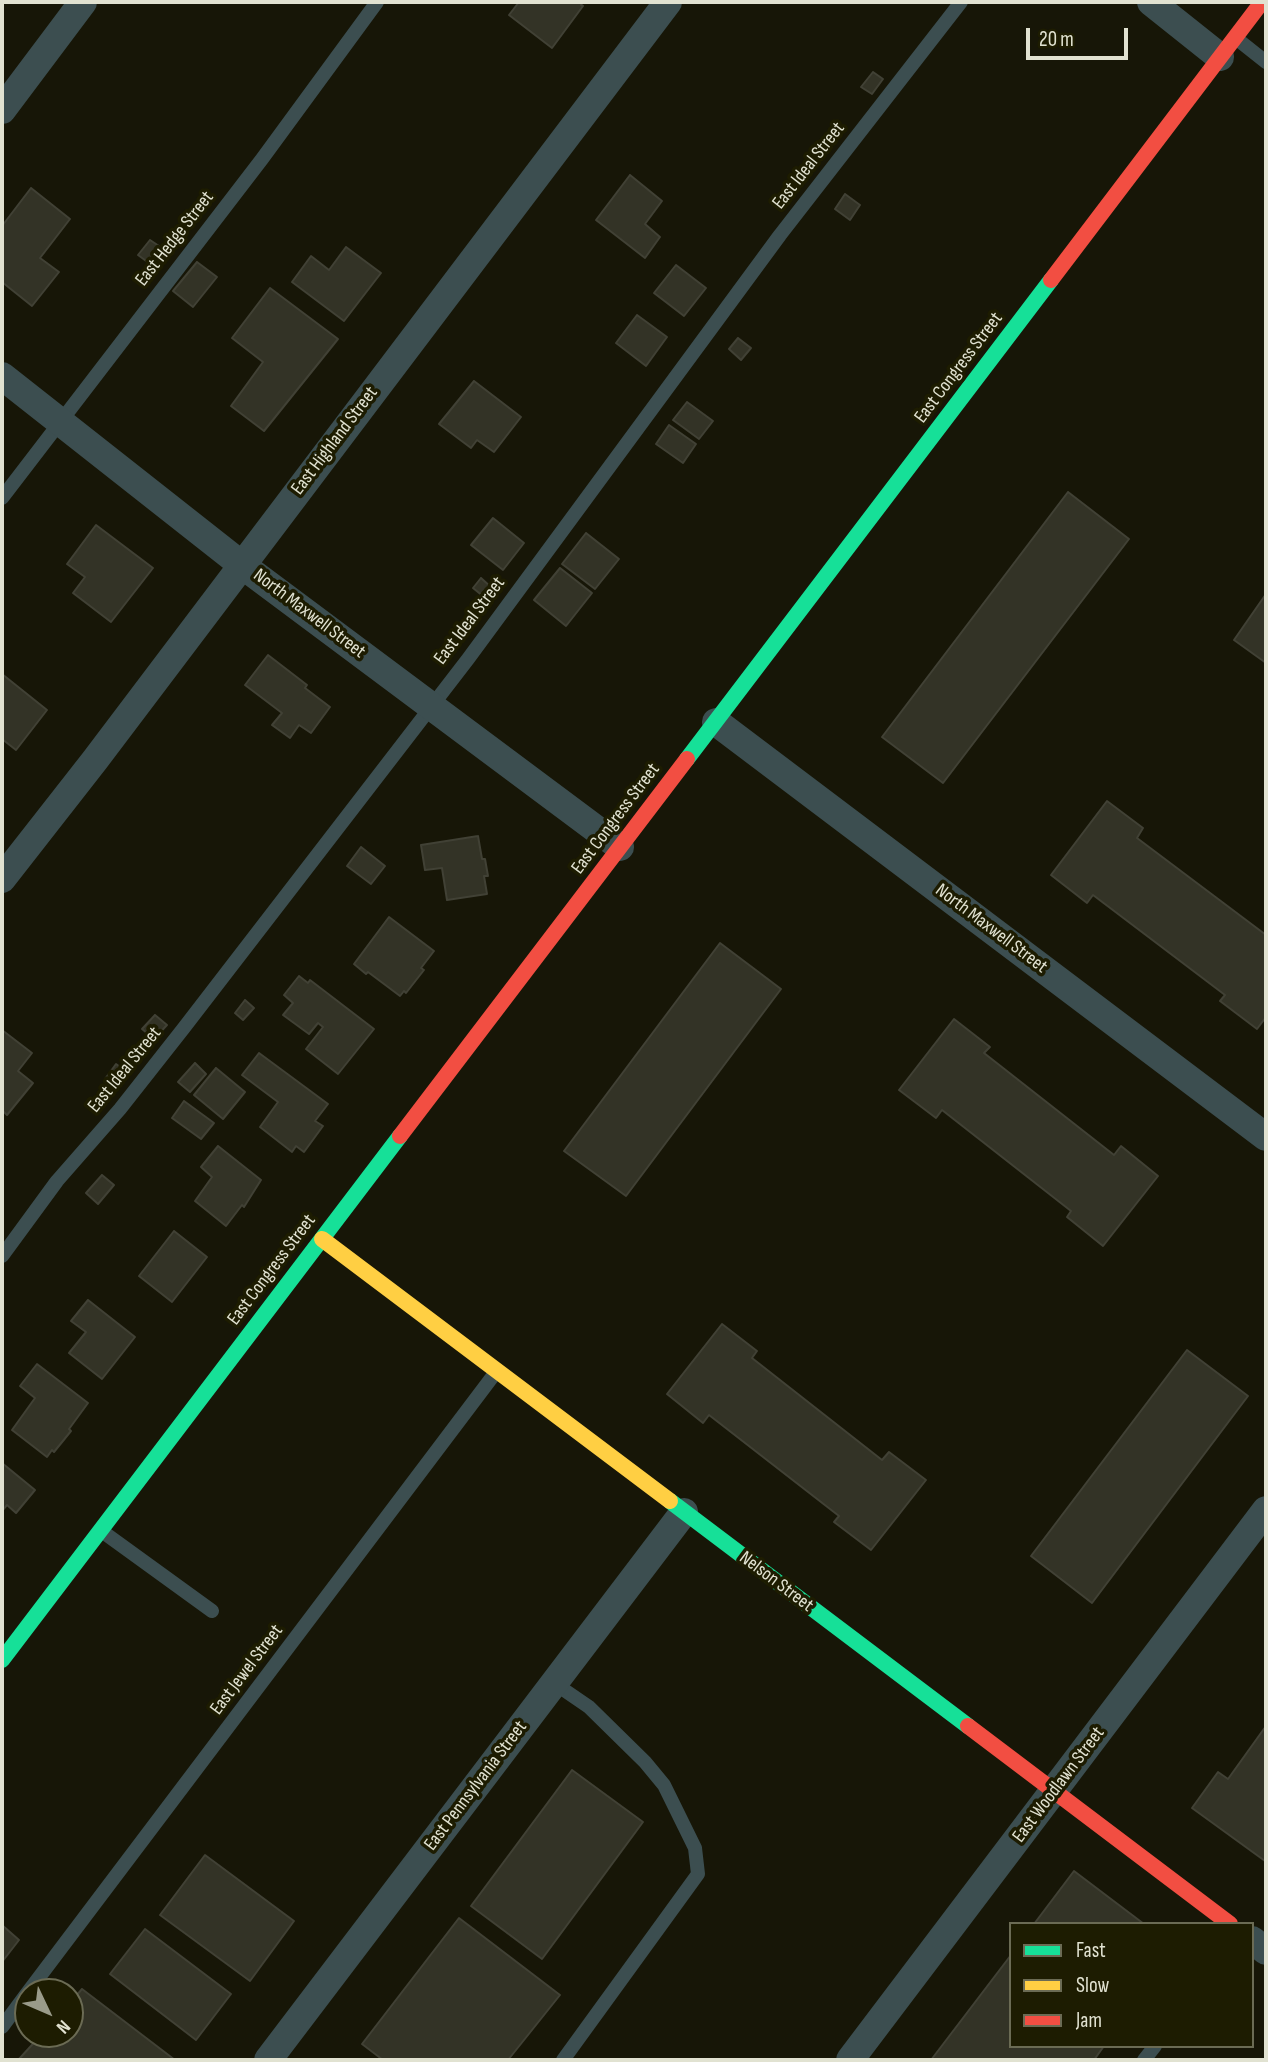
<!DOCTYPE html>
<html>
<head>
<meta charset="utf-8">
<style>
	body { margin:0 }
	#map { position:relative; width:1268px; height:2062px; overflow:hidden; background:#171607; font-family:"Sofia Sans Condensed",sans-serif }
	canvas { display:block }
	.frame { position:absolute; inset:0; border:4px solid #e1e2d1; pointer-events:none }
	.legend { position:absolute; left:1009px; top:1922px; width:245px; height:126px; box-sizing:border-box; background:#1d1c01; border:2px solid #6b6b54; margin:0; padding:9px 12px; list-style:none; font-size:21px; color:#e1e2d1 }
	.legend li { display:flex; align-items:center; gap:14px; height:35px }
	.legend b { width:35px; border:2px solid #6b6b54 }
	.north { position:absolute; left:14px; top:1978px; width:70px; height:70px; box-sizing:border-box; background:#1d1c01; border:2px solid #6b6b54; border-radius:50%; rotate:134deg; font-size:19px; font-weight:700; line-height:28px; text-align:center; color:#e1e2d1 }
	.north::after { content:''; display:block; margin:auto; width:24px; height:32px; background:#9a9b8a; clip-path:polygon(50% 0,100% 100%,50% 72%,0 100%) }
	.scale { position:absolute; left:1026px; top:28px; width:102px; height:32px; box-sizing:border-box; border:4px solid #e1e2d1; border-top:0; padding-left:9px; font-size:21px; line-height:24px; white-space:nowrap; color:#e1e2d1; -webkit-text-stroke:5px #1d1c01; paint-order:stroke }
</style>
</head>
<body>
<div id="map">
<canvas width="1268" height="2062"></canvas>
<div class="frame"></div>
<ul class="legend">
<li><b style="height:9px;background:#16e098"></b>Fast</li>
<li><b style="height:9px;background:#ffcf43"></b>Slow</li>
<li><b style="height:9px;background:#f24e42"></b>Jam</li>
</ul>
<div class="north">N</div>
<div class="scale">20 m</div>
</div>
<script>
const c = document.querySelector('canvas').getContext('2d');
c.lineJoin = 'round';
function fillPath(path, color) { c.fillStyle = color; c.fill(path, 'evenodd'); }
const toPath = rows => new Path2D(rows.map(r => 'M' + r).join(''));
function stroke(path, color, width, dash) { c.strokeStyle = color; c.lineWidth = width; c.lineCap = dash ? 'butt' : 'round'; c.setLineDash(dash || []); c.stroke(path); }
function write(font, color, halo, rows, align = 'center') {
  c.font = font + ' "Sofia Sans Condensed",sans-serif'; c.lineWidth = 7; c.setLineDash([]); c.textBaseline = 'middle'; c.strokeStyle = halo; c.fillStyle = color; for (const [text, x, y, turn = 0] of rows) {
    c.save(); c.translate(x, y); c.rotate((+turn || 0) * Math.PI / 180); c.textAlign = isNaN(turn) ? turn : align; if (halo) c.strokeText(text, 0, 0); c.fillText(text, 0, 0); c.restore();
  }
}
const building = toPath([
	[519,2,583,2,581,5,583,6,552,48,509,15,519,2],
	[873,72,883,79,872,94,861,87,873,72],
	[630,175,662,201,645,224,660,237,645,258,596,220,630,175],
	[31,188,70,219,40,258,59,272,32,306,2,282,2,226,31,188],
	[845,194,860,205,850,220,835,209,845,194],
	[150,240,165,250,153,266,138,255,150,240],
	[346,247,381,273,344,321,292,282,311,256,329,270,346,247],
	[197,262,217,277,193,307,173,291,197,262],
	[676,265,706,288,684,316,654,293,676,265],
	[270,288,338,339,264,431,231,406,263,362,232,338,270,288],
	[637,315,667,337,646,366,616,343,637,315],
	[738,338,751,348,741,360,729,349,738,338],
	[474,381,521,417,494,452,477,440,471,448,439,424,474,381],
	[687,402,713,421,699,439,673,420,687,402],
	[669,425,696,444,683,463,656,444,669,425],
	[1068,492,1129,539,943,783,882,737,1068,492],
	[493,518,524,543,503,570,471,545,493,518],
	[96,525,153,568,111,622,73,593,85,577,67,564,96,525],
	[586,533,619,559,595,589,562,564,586,533],
	[560,568,592,593,566,626,534,600,560,568],
	[481,578,492,588,484,597,473,588,481,578],
	[1266,594,1266,663,1234,640,1266,594],
	[268,655,307,685,305,688,330,707,311,733,299,725,290,738,272,725,282,713,245,685,268,655],
	[2,674,47,710,16,750,2,739,2,674],
	[1107,801,1143,828,1137,838,1266,935,1266,1017,1257,1029,1220,1001,1225,995,1093,895,1087,903,1051,875,1107,801],
	[478,836,482,859,485,859,488,876,484,876,487,894,447,900,442,868,425,870,421,845,478,836],
	[361,847,385,866,371,884,347,866,361,847],
	[389,917,434,951,421,968,424,970,406,993,404,991,400,996,368,972,366,974,354,964,389,917],
	[720,943,781,989,626,1196,564,1151,720,943],
	[299,976,308,983,310,980,374,1029,338,1074,306,1049,323,1027,318,1023,309,1034,283,1015,293,1003,284,995,299,976],
	[245,1000,254,1008,243,1020,235,1013,245,1000],
	[155,1015,167,1025,154,1039,142,1029,155,1015],
	[954,1019,990,1047,984,1053,1114,1155,1121,1146,1158,1176,1103,1246,1067,1217,1071,1211,942,1110,936,1118,899,1090,954,1019],
	[2,1030,32,1053,18,1071,33,1083,7,1115,2,1110,2,1030],
	[259,1053,328,1104,315,1121,323,1126,304,1152,296,1146,292,1152,260,1127,278,1102,242,1075,259,1053],
	[195,1063,206,1074,190,1092,178,1082,195,1063],
	[116,1064,127,1072,115,1087,105,1079,116,1064],
	[216,1068,245,1092,223,1119,194,1095,216,1068],
	[184,1101,214,1123,201,1139,172,1118,184,1101],
	[218,1146,261,1180,244,1207,242,1205,226,1226,195,1201,212,1177,201,1167,218,1146],
	[102,1175,114,1185,98,1204,86,1193,102,1175],
	[174,1231,207,1257,172,1302,139,1276,174,1231],
	[88,1300,135,1337,102,1379,69,1353,86,1332,71,1321,88,1300],
	[722,1324,757,1351,752,1358,882,1460,889,1452,926,1480,871,1550,834,1522,839,1516,709,1415,703,1423,667,1394,722,1324],
	[1187,1350,1248,1396,1092,1603,1031,1556,1187,1350],
	[37,1364,88,1403,69,1429,71,1431,54,1452,52,1450,47,1457,12,1430,35,1398,20,1386,37,1364],
	[2,1463,35,1490,16,1513,7,1505,2,1511,2,1463],
	[1266,1726,1266,1859,1265,1861,1192,1808,1218,1772,1228,1779,1266,1726],
	[572,1770,643,1822,542,1959,471,1906,572,1770],
	[205,1855,294,1921,250,1981,160,1915,205,1855],
	[1074,1871,1144,1924,1034,1924,1074,1871],
	[459,1918,560,1995,508,2060,383,2060,362,2044,459,1918],
	[2,1925,19,1940,2,1962,2,1925],
	[145,1929,231,1994,196,2040,110,1974,145,1929],
	[1011,1955,1011,2046,1104,2046,1094,2060,931,2060,1011,1955],
	[82,1989,175,2060,21,2060,19,2059,42,2034,70,2034,70,2003,82,1989]
]);
fillPath(building, '#333326');
stroke(building, '#414135', 2);
stroke(toPath([
	[1237,39,1266,62],
	[2,498,262,159,377,2],
	[2,1256,57,1181,120,1109,183,1029,468,659,780,235,961,2],
	[103,1532,212,1611],
	[554,1683,589,1707,645,1762,664,1785,695,1848,698,1874,563,2060],
	[28,1992,496,1372],
	[2,2027,28,1992],
	[1144,2060,1155,2046]
]), '#3c4e50', 14);
stroke(toPath([
	[1151,2,1220,57],
	[2,110,83,2],
	[2,376,242,565,620,847],
	[716,722,1266,1137],
	[2,879,95,760,668,2],
	[1252,1940,1266,1951],
	[268,2060,684,1512],
	[850,2060,1266,1510]
]), '#3c4e50', 28);
stroke(toPath([
	[687,759,1051,280],
	[670,1501,968,1726],
	[2,1660,400,1136]
]), '#16e098', 16);
stroke(toPath([
	[322,1239,670,1501]
]), '#ffcf43', 16);
stroke(toPath([
	[1051,280,1262,2],
	[400,1136,687,759],
	[968,1726,1230,1924]
]), '#f24e42', 16);
write('19px', '#e1e2d1', '#1d1c01', [
	["East Ideal Street",809,166,-52],
	["East Hedge Street",175,239,-52],
	["East Congress Street",959,368,-53],
	["East Highland Street",335,441,-53],
	["North Maxwell Street",309,614,37],
	["East Ideal Street",470,621,-53],
	["East Congress Street",616,819,-53],
	["North Maxwell Street",991,929,37],
	["East Ideal Street",125,1070,-51],
	["East Congress Street",272,1270,-53],
	["Nelson Street",776,1582,37],
	["East Jewel Street",247,1670,-53],
	["East Woodlawn Street",1059,1785,-53],
	["East Pennsylvania Street",476,1786,-53]
]);
</script>
</body>
</html>
